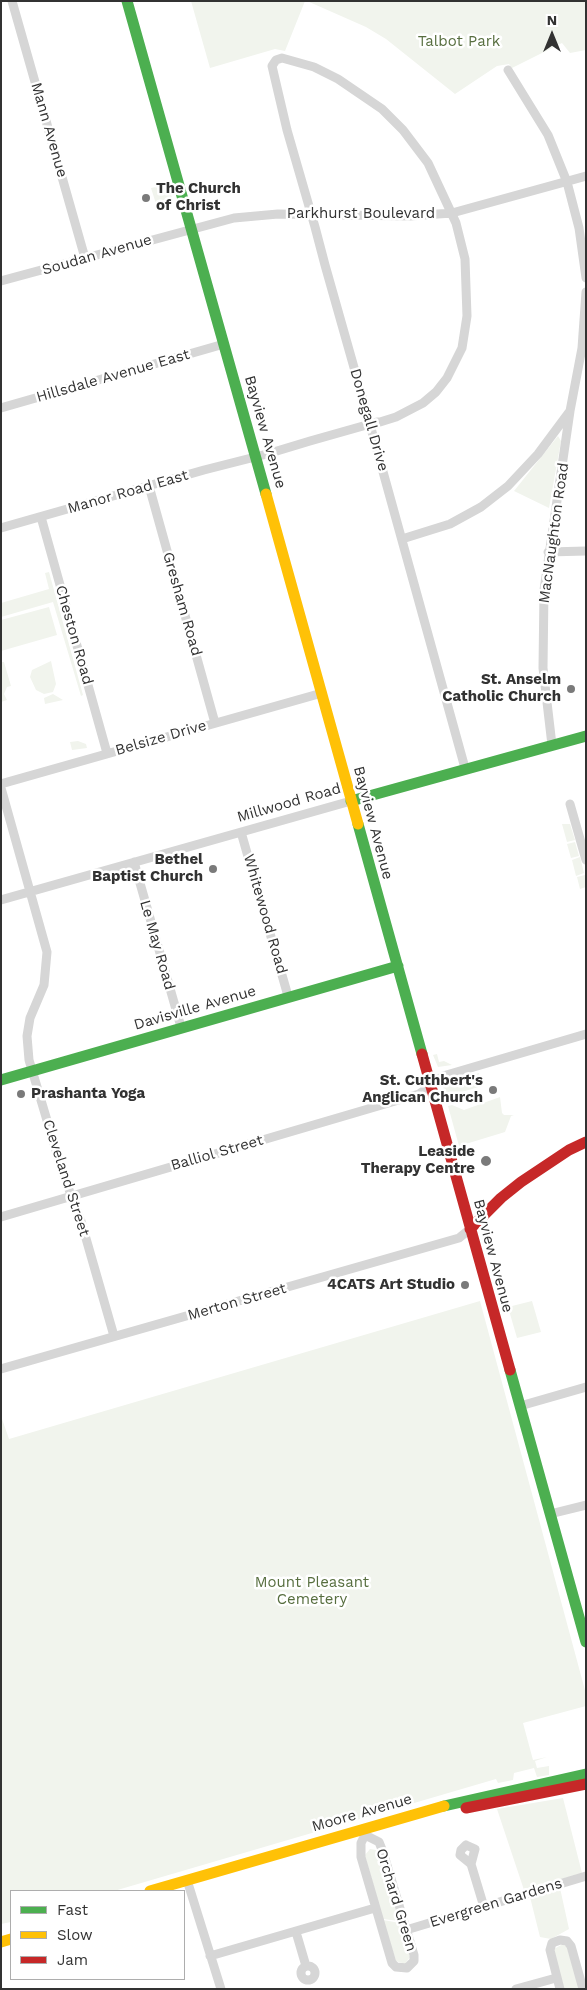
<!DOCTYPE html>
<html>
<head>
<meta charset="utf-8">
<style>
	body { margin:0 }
	#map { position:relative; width:587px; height:1990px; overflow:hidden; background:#fff; font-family:"Work Sans",sans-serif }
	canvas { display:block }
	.frame { position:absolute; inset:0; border:2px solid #323232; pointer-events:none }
	.legend { position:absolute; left:10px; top:1890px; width:175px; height:90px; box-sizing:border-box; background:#fff; border:1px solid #adadad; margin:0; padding:6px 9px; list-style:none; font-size:15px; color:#323232 }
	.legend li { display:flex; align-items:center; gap:10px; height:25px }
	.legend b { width:25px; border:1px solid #adadad }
	.north { position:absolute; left:527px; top:10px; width:50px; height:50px; -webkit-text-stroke:4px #fff; paint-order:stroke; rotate:0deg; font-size:14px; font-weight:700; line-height:20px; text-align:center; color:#323232 }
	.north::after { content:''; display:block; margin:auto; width:18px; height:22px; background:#323232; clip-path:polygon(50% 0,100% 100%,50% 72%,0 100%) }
</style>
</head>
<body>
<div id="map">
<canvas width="587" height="1990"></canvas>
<div class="frame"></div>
<ul class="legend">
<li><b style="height:6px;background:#4caf50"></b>Fast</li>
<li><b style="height:6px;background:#ffc107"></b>Slow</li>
<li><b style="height:6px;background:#c62828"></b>Jam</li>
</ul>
<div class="north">N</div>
</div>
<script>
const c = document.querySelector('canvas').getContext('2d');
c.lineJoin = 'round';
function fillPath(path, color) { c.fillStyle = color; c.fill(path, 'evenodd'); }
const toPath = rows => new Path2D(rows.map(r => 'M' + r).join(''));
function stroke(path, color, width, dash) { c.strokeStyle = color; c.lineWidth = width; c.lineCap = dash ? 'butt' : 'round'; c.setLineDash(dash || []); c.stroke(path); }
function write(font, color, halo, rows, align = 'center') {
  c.font = font + ' "Work Sans",sans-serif'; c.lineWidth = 5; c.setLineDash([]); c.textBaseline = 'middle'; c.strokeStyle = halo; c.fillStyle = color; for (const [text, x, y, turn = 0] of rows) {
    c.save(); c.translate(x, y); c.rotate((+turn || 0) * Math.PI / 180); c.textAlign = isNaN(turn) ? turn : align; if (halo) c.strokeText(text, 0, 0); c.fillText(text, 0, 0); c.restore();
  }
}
fillPath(toPath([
	[191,1,305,1,285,51,275,49,210,68],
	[307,1,586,1,586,50,570,53,562,43,512,68,509,64,497,66,455,94,386,39,366,27],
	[164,180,168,181,173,202,157,207,151,188,160,186],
	[558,436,561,441,549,508,514,491],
	[49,572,83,695,81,696,53,602,1,617,1,603,49,589,45,573],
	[49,607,57,635,1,651,1,620],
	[51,661,56,684,53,692,44,694,36,690,30,677,32,670],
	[1,662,4,662,11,686,7,687,4,694,7,700,1,702],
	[53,694,63,700,45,704,44,698],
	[78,741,86,744,87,748,72,750,70,742],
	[562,824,570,824,575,840,567,842],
	[575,842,579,856,571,858,567,844],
	[580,857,584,873,576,876,572,860],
	[585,875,586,887,580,889,577,877],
	[437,1054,439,1062,444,1061,452,1065,438,1067,433,1055],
	[479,1073,480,1079,477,1080,479,1087,458,1093,459,1098,447,1102,443,1087,444,1083],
	[500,1097,502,1113,504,1115,514,1115,511,1116,505,1132,459,1146,448,1106,452,1105,464,1110],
	[480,1301,586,1694,586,1706,523,1723,533,1760,547,1757,535,1761,537,1768,549,1766,549,1775,537,1777,534,1768,514,1773,513,1780,498,1783,496,1779,114,1891,11,1891,11,1922,1,1924,1,1416,9,1439],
	[532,1301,541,1332,517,1338,508,1307],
	[563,1798,582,1873,524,1890,497,1809],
	[370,1849,376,1850,379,1854,399,1921,383,1919,365,1855],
	[560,1888,569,1929,551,1939,540,1937,530,1897],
	[383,1920,400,1923,410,1957,405,1964,396,1961],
	[563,1944,567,1947,579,1989,563,1989,554,1949]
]), '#f1f4ed');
stroke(toPath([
	[12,1,85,258],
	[508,70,548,135,567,182,579,228,586,278],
	[1,281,234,218,278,214,410,216,452,213,586,176],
	[1,408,224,344],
	[149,486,215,723],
	[41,517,107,753],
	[1,528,204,470,267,454,310,441,363,426,377,422,380,422,396,417,423,403,436,392,447,378,462,348,467,316,465,259,456,223,428,163,403,130,382,109,338,79,314,67,282,58,276,60,272,66,287,130,315,227,325,265,370,424,372,432,465,768],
	[402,539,450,524,481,507,508,486,538,454,570,411,582,348,586,292],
	[548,552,586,551],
	[552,745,543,668,544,590,570,411],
	[1,784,322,693],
	[1,788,47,952,44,985,30,1018,27,1036,29,1060,63,1174,81,1221,114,1336],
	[570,804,586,860],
	[241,832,288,996],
	[134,862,181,1027],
	[1,900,351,801],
	[1,1217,419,1094,443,1076,586,1034],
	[1,1369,459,1238,470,1229],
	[520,1406,586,1387],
	[550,1514,586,1505],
	[363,1829,365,1835,379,1842,383,1852,414,1955,414,1961,407,1968,396,1967,392,1963,361,1857,361,1843,365,1835],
	[466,1845,475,1849,471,1864,460,1855,461,1850,466,1845],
	[471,1864,484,1907],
	[187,1880,221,1989],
	[406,1930,586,1876],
	[296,1932,306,1966],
	[210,1956,375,1908],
	'301 1973a7 7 0 1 1 14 0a7 7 0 1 1-14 0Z',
	[516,1989,556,1978],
	[560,1989,550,1950,552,1943,560,1940,567,1941,571,1946,583,1989]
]), '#d6d6d6', 9);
stroke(toPath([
	[127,1,266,494],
	[351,801,586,736],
	[358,824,422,1054],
	[1,1080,398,966],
	[510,1370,586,1642],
	[444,1806,586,1774]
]), '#4caf50', 11);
stroke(toPath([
	[266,494,358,824],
	[150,1891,444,1806],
	[1,1942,11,1939]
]), '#ffc107', 11);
stroke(toPath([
	[422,1054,510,1370],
	[470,1229,501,1198,521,1182,569,1150,586,1142],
	[466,1808,586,1784]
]), '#c62828', 11);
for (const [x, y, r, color] of [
	[146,198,5,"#7a7a7a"],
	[571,689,5,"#7a7a7a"],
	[213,869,5,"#7a7a7a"],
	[493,1090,5,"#7a7a7a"],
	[21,1094,5,"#7a7a7a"],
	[486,1161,6,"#7a7a7a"],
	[465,1285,5,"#7a7a7a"]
]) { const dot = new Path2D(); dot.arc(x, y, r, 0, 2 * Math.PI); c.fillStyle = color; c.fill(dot); stroke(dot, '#fff', 2); }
write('15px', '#576e3f', '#fff', [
	["Talbot Park",459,42],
	["Mount Pleasant",312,1583],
	["Cemetery",312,1600]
]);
write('15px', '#323232', '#fff', [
	["Mann Avenue",49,130,74],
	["Parkhurst Boulevard",361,214],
	["Soudan Avenue",97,255,-16],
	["Hillsdale Avenue East",113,376,-16],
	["Donegall Drive",369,420,74],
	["Bayview Avenue",265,432,74],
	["Manor Road East",128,492,-16],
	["MacNaughton Road",554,533,-82],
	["Gresham Road",182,604,74],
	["Cheston Road",74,635,74],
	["Belsize Drive",161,738,-16],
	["Millwood Road",289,803,-16],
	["Bayview Avenue",373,823,75],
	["Whitewood Road",265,914,74],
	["Le May Road",157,945,74],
	["Davisville Avenue",195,1008,-16],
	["Balliol Street",217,1153,-16],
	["Cleveland Street",66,1178,72],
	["Bayview Avenue",493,1256,75],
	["Merton Street",237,1302,-16],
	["Moore Avenue",362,1813,-16],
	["Orchard Green",396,1900,73],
	["Evergreen Gardens",496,1903,-17]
]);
write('bold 15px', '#323232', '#fff', [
	["The Church",156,189,"left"],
	["of Christ",156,206,"left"],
	["St. Anselm",561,680],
	["Catholic Church",561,697],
	["Bethel",203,860],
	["Baptist Church",203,877],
	["St. Cuthbert's",483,1081],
	["Anglican Church",483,1098],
	["Prashanta Yoga",31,1094,"left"],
	["Leaside",475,1152],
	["Therapy Centre",475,1169],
	["4CATS Art Studio",455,1285]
], 'right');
</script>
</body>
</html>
